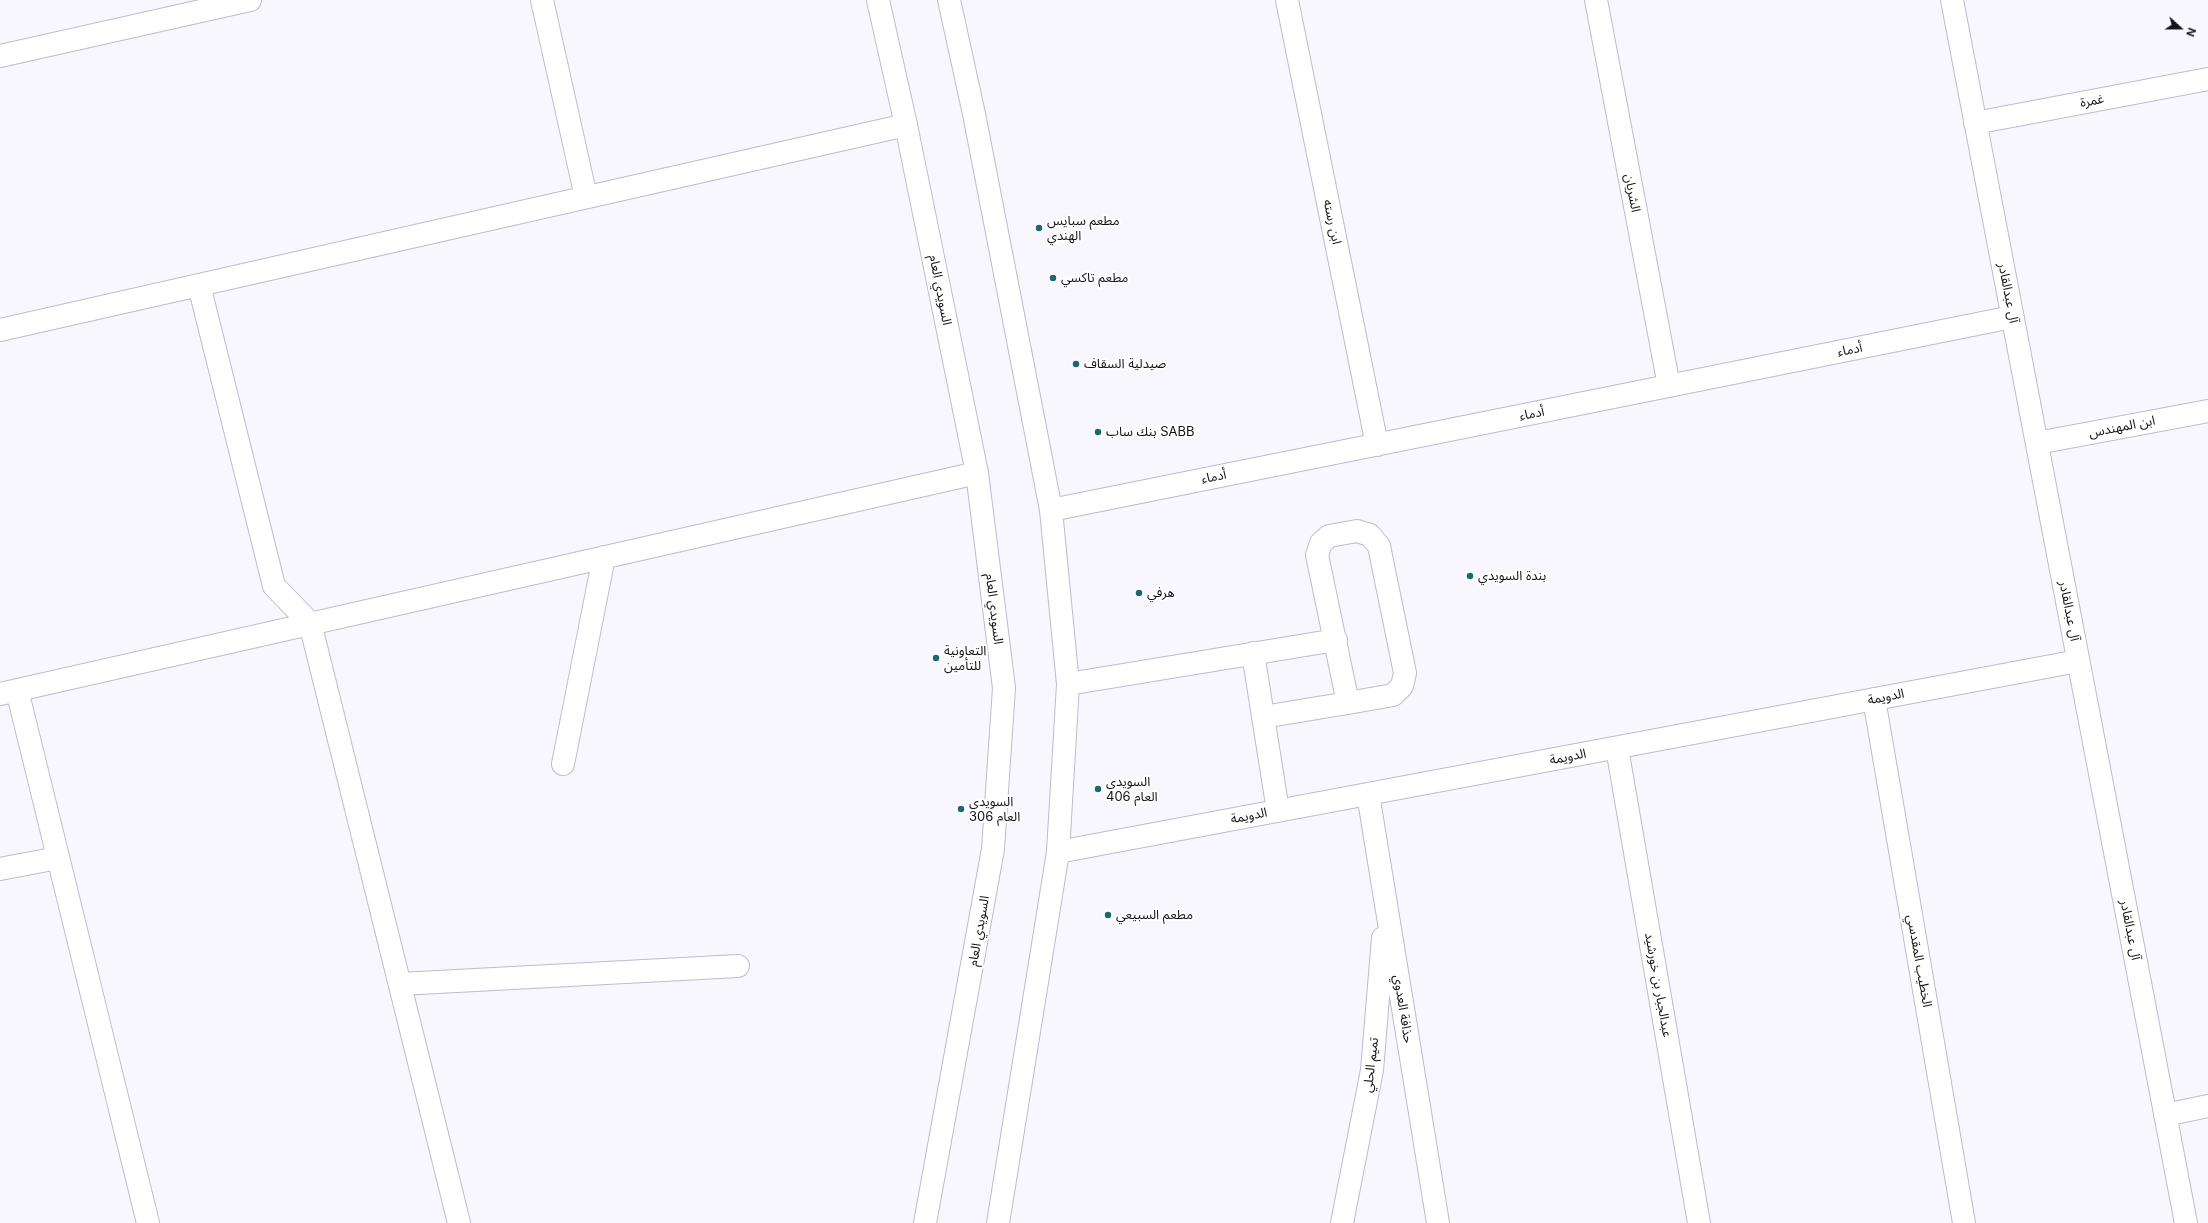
<!DOCTYPE html>
<html>
<head>
<meta charset="utf-8">
<style>
	body { margin:0 }
	#map { position:relative; width:2208px; height:1223px; overflow:hidden; background:#f9f7fe; font-family:Inter,sans-serif }
	canvas { display:block }
	.north { position:absolute; left:2160px; top:8px; width:40px; height:40px; -webkit-text-stroke:3px #fff; paint-order:stroke; rotate:111deg; font-size:11px; font-weight:700; line-height:16px; text-align:center; color:#121117 }
	.north::after { content:''; display:block; margin:auto; width:14px; height:18px; background:#121117; clip-path:polygon(50% 0,100% 100%,50% 72%,0 100%) }
</style>
</head>
<body>
<div id="map">
<canvas width="2208" height="1223"></canvas>
<div class="north">N</div>
</div>
<script>
const c = document.querySelector('canvas').getContext('2d');
c.lineJoin = 'round';
const toPath = rows => new Path2D(rows.map(r => 'M' + r).join(''));
function stroke(path, color, width, dash) { c.strokeStyle = color; c.lineWidth = width; c.lineCap = dash ? 'butt' : 'round'; c.setLineDash(dash || []); c.stroke(path); }
function write(font, color, halo, rows, align = 'center') {
  c.font = font + ' Inter,"Noto Sans Arabic",sans-serif'; c.lineWidth = 4; c.setLineDash([]); c.textBaseline = 'middle'; c.strokeStyle = halo; c.fillStyle = color; for (const [text, x, y, turn = 0] of rows) {
    c.save(); c.translate(x, y); c.rotate((+turn || 0) * Math.PI / 180); c.textAlign = isNaN(turn) ? turn : align; if (halo) c.strokeText(text, 0, 0); c.fillText(text, 0, 0); c.restore();
  }
}
const minor = toPath([
	[542,0,586,197],
	[1287,0,1377,445],
	[1596,0,1669,386],
	[1952,0,2186,1223],
	[0,56,250,0],
	[1975,123,2208,79],
	[199,285,274,586,310,623,459,1223],
	[0,330,906,125],
	[2037,443,2208,411],
	[1051,510,2012,317],
	[1253,653,1278,811],
	[1068,684,1336,640],
	[17,690,148,1223],
	[0,694,977,473],
	[1874,699,1964,1223],
	[1263,717,1348,703,1317,555,1321,543,1329,536,1357,531,1370,535,1379,546,1405,673,1402,686,1393,695,1348,703],
	[1617,748,1699,1223],
	[563,764,604,557],
	[1368,794,1438,1223],
	[1058,852,2078,661],
	[0,869,58,858],
	[400,984,738,966],
	[2165,1115,2208,1106],
	[1342,1223,1372,1070,1383,938]
]);
const major = toPath([
	[878,0,906,125,977,473,1004,688,993,849,925,1223],
	[949,0,974,114,1051,510,1068,684,1058,852,998,1223]
]);
stroke(minor, '#bebbcb', 24);
stroke(major, '#bebbcb', 24);
stroke(minor, '#fff', 22);
stroke(major, '#fff', 22);
for (const [x, y, r, color] of [
	[1039,228,4,"#1b686e"],
	[1053,278,4,"#1b686e"],
	[1076,364,4,"#1b686e"],
	[1098,432,4,"#1b686e"],
	[1470,576,4,"#1b686e"],
	[1139,593,4,"#1b686e"],
	[936,658,4,"#1b686e"],
	[1098,789,4,"#1b686e"],
	[961,809,4,"#1b686e"],
	[1108,915,4,"#1b686e"]
]) { const dot = new Path2D(); dot.arc(x, y, r, 0, 2 * Math.PI); c.fillStyle = color; c.fill(dot); stroke(dot, '#fff', 1.5); }
write('13px', '#121117', '#fff', [
	["غمرة",2092,101,-11],
	["الشريان",1632,193,79],
	["ابن رسته",1332,222,78],
	["السويدي العام",940,290,79],
	["آل عبدالقادر",2008,293,79],
	["أدماء",1850,350,-11],
	["أدماء",1532,414,-11],
	["ابن المهندس",2122,427,-11],
	["أدماء",1214,477,-11],
	["السويدي العام",994,609,83],
	["آل عبدالقادر",2069,611,79],
	["الدويمة",1886,697,-11],
	["الدويمة",1568,757,-11],
	["الدويمة",1249,816,-11],
	["آل عبدالقادر",2130,930,79],
	["السويدي العام",979,931,-80],
	["الخطيب المقدسي",1919,961,80],
	["عبدالجبار بن خورشيد",1658,985,80],
	["حذافة العدوي",1403,1009,81],
	["تميم الحلي",1371,1065,-83]
]);
write('13px', '#121117', '#fff', [
	["مطعم سبايس",1047,221],
	["الهندي",1047,236],
	["مطعم تاكسي",1061,278],
	["صيدلية السقاف",1084,364],
	["بنك ساب SABB",1106,432],
	["بندة السويدي",1478,576],
	["هرفي",1147,593],
	["التعاونية",944,651],
	["للتأمين",944,666],
	["السويدي",1106,782],
	["العام 406",1106,797],
	["السويدي",969,802],
	["العام 306",969,817],
	["مطعم السبيعي",1116,915]
], 'left');
</script>
</body>
</html>
